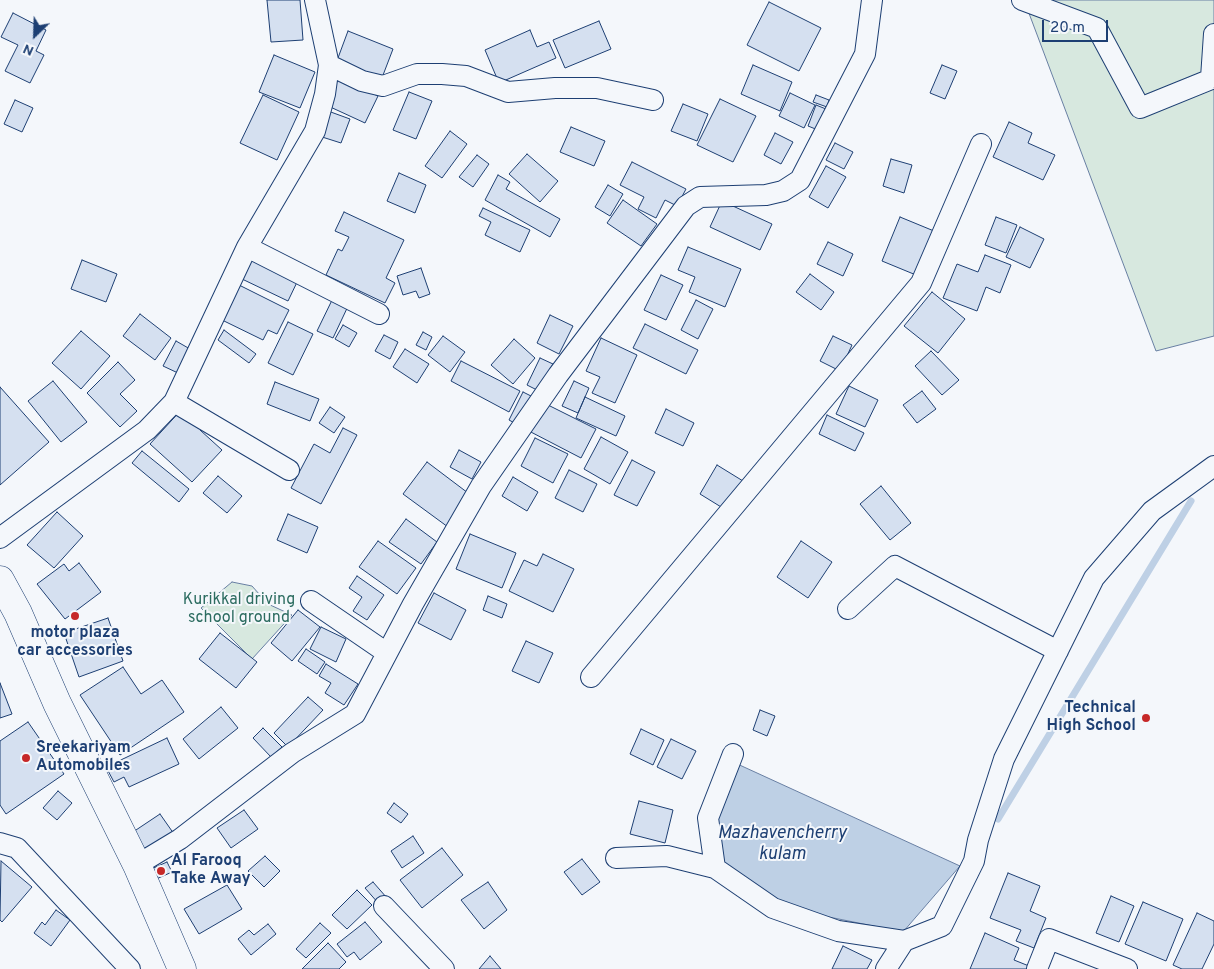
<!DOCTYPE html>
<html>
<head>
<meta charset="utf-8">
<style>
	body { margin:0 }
	#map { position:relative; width:1214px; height:969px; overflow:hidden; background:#f4f7fb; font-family:Overpass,sans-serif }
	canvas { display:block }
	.north { position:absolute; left:10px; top:10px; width:50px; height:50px; -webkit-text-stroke:4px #f4f7fb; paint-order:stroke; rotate:204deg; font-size:14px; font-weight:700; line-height:20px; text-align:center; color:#1d3f73 }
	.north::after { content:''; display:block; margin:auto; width:18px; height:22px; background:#1d3f73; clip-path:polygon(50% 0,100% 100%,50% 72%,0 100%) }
	.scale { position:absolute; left:1042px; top:20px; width:66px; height:22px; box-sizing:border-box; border:2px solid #1d3f73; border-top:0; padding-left:6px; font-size:15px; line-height:18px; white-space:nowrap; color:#1d3f73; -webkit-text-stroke:4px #f4f7fb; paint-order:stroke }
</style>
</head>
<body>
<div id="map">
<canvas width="1214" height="969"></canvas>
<div class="north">N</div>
<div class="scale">20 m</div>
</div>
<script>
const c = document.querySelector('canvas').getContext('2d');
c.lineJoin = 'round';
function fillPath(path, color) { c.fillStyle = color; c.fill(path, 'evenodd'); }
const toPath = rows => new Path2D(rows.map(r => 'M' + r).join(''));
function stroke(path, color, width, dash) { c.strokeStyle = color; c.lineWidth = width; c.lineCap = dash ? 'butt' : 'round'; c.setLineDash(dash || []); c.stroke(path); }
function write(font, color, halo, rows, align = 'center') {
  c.font = font + ' Overpass,sans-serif'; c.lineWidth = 4; c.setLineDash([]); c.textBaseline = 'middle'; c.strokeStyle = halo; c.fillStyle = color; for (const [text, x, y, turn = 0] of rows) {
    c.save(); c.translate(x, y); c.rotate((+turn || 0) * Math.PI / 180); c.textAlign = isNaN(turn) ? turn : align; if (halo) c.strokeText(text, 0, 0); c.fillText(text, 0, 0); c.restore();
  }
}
const green = toPath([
	[1024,0,1214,0,1214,336,1156,351,1024,0],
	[232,582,252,586,268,604,292,615,252,659,201,608,232,582]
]);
fillPath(green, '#d7e8df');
stroke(green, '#687fa3', 1);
const water = toPath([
	[733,762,960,866,903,932,804,912,754,895,713,852,703,829,733,762]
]);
fillPath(water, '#bed0e5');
stroke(water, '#687fa3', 1);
stroke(toPath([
	[998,819,1191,501]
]), '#bed0e5', 7);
const building = toPath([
	[267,0,300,0,303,40,271,42,267,0],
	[769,2,821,28,799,71,747,45,769,2],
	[13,13,46,30,36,51,44,55,30,83,5,71,18,45,1,37,13,13],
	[599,21,611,49,565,68,553,40,599,21],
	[530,30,537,47,549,42,556,58,499,83,485,50,530,30],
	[348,31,393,49,380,83,335,66,348,31],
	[274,55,315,72,300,108,259,92,274,55],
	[753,65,792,82,780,111,741,94,753,65],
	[942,65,957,71,945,99,930,93,942,65],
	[339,77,378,96,365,123,326,105,339,77],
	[409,92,432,101,416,139,393,130,409,92],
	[790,93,815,105,804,128,779,116,790,93],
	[263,95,299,112,277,160,240,143,263,95],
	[816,95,829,100,827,107,813,102,816,95],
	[720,99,756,116,733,162,697,145,720,99],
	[15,100,33,108,22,132,4,124,15,100],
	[683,104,708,114,697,141,671,131,683,104],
	[816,105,826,109,818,130,808,126,816,105],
	[328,111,350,119,341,143,319,136,328,111],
	[1009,122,1032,133,1028,143,1055,155,1043,180,993,157,1009,122],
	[571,127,605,141,594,166,560,152,571,127],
	[450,131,467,144,442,178,425,166,450,131],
	[775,133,793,142,781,164,764,155,775,133],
	[835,143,853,152,844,169,826,160,835,143],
	[527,154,558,181,540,202,509,174,527,154],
	[477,155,489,164,473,187,459,177,477,155],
	[891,159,912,165,904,193,883,186,891,159],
	[632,162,686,189,677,206,665,200,656,218,638,209,644,197,620,185,632,162],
	[826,166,846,177,828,208,809,197,826,166],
	[399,173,426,185,415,213,387,201,399,173],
	[498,175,510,182,506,189,560,219,550,237,485,200,498,175],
	[608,185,623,194,610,216,595,207,608,185],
	[623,200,657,224,641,246,607,223,623,200],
	[722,201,772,224,760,250,710,227,722,201],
	[483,208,530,230,520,252,485,235,491,222,479,216,483,208],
	[344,212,404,240,386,278,395,283,385,303,326,275,338,249,342,251,349,237,335,231,344,212],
	[900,217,934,231,916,275,882,261,900,217],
	[996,217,1017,225,1006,253,985,245,996,217],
	[1020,227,1044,239,1030,268,1006,257,1020,227],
	[828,242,853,254,843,276,817,264,828,242],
	[688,247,741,269,725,307,689,292,695,277,678,270,688,247],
	[985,255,1011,265,1000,293,986,287,977,311,943,298,957,264,978,272,985,255],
	[253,256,299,278,288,301,242,279,253,256],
	[82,260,117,274,106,302,71,289,82,260],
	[421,268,430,294,419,298,416,291,403,295,397,276,421,268],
	[810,274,834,292,821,310,796,292,810,274],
	[661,275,683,285,666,320,644,310,661,275],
	[239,285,289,310,277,334,268,330,263,340,222,320,239,285],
	[932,292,965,319,938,353,904,326,932,292],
	[335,294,350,302,333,338,317,331,335,294],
	[696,300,713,309,698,339,681,330,696,300],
	[140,314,171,338,155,360,123,336,140,314],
	[550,315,573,326,559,354,537,343,550,315],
	[288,322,313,334,293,375,268,363,288,322],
	[645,324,698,350,686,374,633,348,645,324],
	[343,325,357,333,349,347,335,339,343,325],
	[224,330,256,354,249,363,218,340,224,330],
	[81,331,110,356,81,389,52,363,81,331],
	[423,332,432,337,426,350,416,345,423,332],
	[384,335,398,342,390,359,375,351,384,335],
	[443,336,465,352,450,372,428,355,443,336],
	[833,336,852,345,840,371,820,361,833,336],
	[601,338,637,355,615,403,592,393,600,377,586,371,601,338],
	[514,339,535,358,513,384,491,365,514,339],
	[176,341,190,349,178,373,163,366,176,341],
	[405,349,429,364,417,383,393,367,405,349],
	[931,351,959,380,942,395,915,366,931,351],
	[540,358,553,364,539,391,527,385,540,358],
	[461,361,520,391,509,412,451,381,461,361],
	[118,362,135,380,120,394,137,411,120,427,87,393,118,362],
	[53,381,87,422,61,442,28,401,53,381],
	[574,381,589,388,578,413,562,406,574,381],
	[275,382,319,399,310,421,267,404,275,382],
	[849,386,878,400,865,427,836,414,849,386],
	[0,387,49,442,0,485,0,387],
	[922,391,936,409,917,423,903,405,922,391],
	[523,392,535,398,520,426,509,420,523,392],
	[585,397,625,416,616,436,576,418,585,397],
	[542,402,596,429,581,458,527,430,542,402],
	[330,407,345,417,334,433,319,423,330,407],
	[183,408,204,427,200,430,222,450,192,482,150,444,183,408],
	[666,409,694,423,683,446,655,433,666,409],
	[827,415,864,433,855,451,819,434,827,415],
	[343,428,357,435,321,504,291,488,314,444,330,453,343,428],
	[601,437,628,452,610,484,584,469,601,437],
	[535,438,568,454,553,483,521,466,535,438],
	[459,450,481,462,472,479,450,467,459,450],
	[142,451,189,489,179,502,132,463,142,451],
	[632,460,655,472,637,506,614,495,632,460],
	[427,462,472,496,448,527,403,494,427,462],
	[717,465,743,481,726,510,700,494,717,465],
	[569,470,597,484,583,512,555,498,569,470],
	[218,476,242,496,227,513,203,493,218,476],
	[513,477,538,492,527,511,502,496,513,477],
	[881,486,911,523,890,540,860,504,881,486],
	[57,512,83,536,54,568,27,545,57,512],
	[288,514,318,527,307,553,277,540,288,514],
	[406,519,437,542,421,564,389,542,406,519],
	[470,534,516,553,502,588,456,569,470,534],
	[378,541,416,568,397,594,359,567,378,541],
	[801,541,832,562,808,598,777,577,801,541],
	[543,554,574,569,553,612,509,591,524,560,537,566,543,554],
	[79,563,101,592,65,619,37,584,64,564,69,571,79,563],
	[357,576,384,595,367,620,353,611,362,597,349,588,357,576],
	[434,593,466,610,451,640,418,623,434,593],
	[488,596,507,604,502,618,483,610,488,596],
	[298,610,320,627,292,661,271,643,298,610],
	[108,618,123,661,79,677,64,633,108,618],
	[321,627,346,639,336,662,310,649,321,627],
	[220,633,257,662,236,688,199,659,220,633],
	[526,641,553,653,539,683,512,671,526,641],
	[306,649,325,662,317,674,298,661,306,649],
	[326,664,358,684,344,705,325,693,331,683,319,676,326,664],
	[123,667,141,694,162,680,184,712,120,755,80,695,123,667],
	[0,683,12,714,0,718,0,683],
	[308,697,323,710,288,747,274,733,308,697],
	[221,707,238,728,199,759,183,739,221,707],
	[760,710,775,716,767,736,753,730,760,710],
	[28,722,64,774,6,814,0,805,0,741,28,722],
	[263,728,282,747,271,757,253,738,263,728],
	[641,729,664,740,653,765,630,754,641,729],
	[167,738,179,764,129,787,124,777,114,782,106,767,167,738],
	[671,739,696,751,682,779,657,767,671,739],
	[58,791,72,803,57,820,43,808,58,791],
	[639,801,673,810,665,843,630,834,639,801],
	[394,803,408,814,401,823,387,813,394,803],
	[244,810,258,829,231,848,217,828,244,810],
	[160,814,174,834,147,853,133,832,160,814],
	[413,836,424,853,402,868,391,851,413,836],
	[442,848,463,875,422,908,400,880,442,848],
	[265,856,280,871,264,887,248,871,265,856],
	[582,859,600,882,582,895,564,872,582,859],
	[1,861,32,887,2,922,0,920,1,861],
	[167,862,172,872,154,880,149,870,167,862],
	[1008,873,1040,886,1030,911,1046,918,1034,948,1016,941,1021,930,990,918,1008,873],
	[373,882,387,898,379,904,365,888,373,882],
	[488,882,507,910,484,929,461,900,488,882],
	[227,885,242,909,199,934,184,909,227,885],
	[357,890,372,905,347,929,332,915,357,890],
	[1111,896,1134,906,1119,942,1096,933,1111,896],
	[1143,902,1183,919,1166,961,1125,944,1143,902],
	[56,910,70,920,51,946,34,933,42,922,45,925,56,910],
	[1197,913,1214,921,1214,944,1202,969,1182,969,1173,965,1197,913],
	[365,922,382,942,360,960,354,952,347,957,337,944,365,922],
	[320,923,331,933,306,958,296,949,320,923],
	[268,924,276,934,251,955,238,939,249,930,254,935,268,924],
	[985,933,1019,948,1014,960,1029,966,1028,969,970,969,985,933],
	[328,943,346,962,339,969,302,969,328,943],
	[843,946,872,960,867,969,832,969,843,946],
	[490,956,501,969,479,969,490,956]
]);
fillPath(building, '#d5e0f0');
stroke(building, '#1d3f73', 1);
const minor = toPath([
	[1022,0,1097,28,1140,108,1214,78],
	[329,65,362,81,383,86,417,74,442,74,466,76,508,92,555,88,597,88,653,100],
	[1211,78,1214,34],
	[247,247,379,314],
	[174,402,289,470],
	[0,538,147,430,174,402,247,247,315,131,325,94,329,65,315,0],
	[311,601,387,653],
	[848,609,895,566,1058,651],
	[591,677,921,283,981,144],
	[733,754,708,818,715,868,773,908,838,931,904,941,942,926,974,861,978,840,1004,759,1094,578,1152,511,1214,466],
	[0,843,17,848,130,969],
	[616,858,667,856,715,868],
	[137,865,180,839,292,753,355,714,413,604,481,486,558,375,686,206,700,197,766,195,783,191,800,180,865,54,872,0],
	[384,906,444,969],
	[886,969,904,941],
	[1037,969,1049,939,1127,969]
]);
const primary = toPath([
	[0,580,18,613,57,703,137,865,182,969]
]);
stroke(minor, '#1d3f73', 22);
stroke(primary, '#1d3f73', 29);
stroke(minor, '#f4f7fb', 20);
stroke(primary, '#f4f7fb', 28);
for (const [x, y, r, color] of [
	[75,616,5,"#c62828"],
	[1146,718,5,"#c62828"],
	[26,758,5,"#c62828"],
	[161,871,5,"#c62828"]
]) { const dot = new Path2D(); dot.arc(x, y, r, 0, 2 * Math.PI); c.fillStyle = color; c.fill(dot); stroke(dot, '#f4f7fb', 2); }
write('16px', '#2c6c60', '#f4f7fb', [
	["Kurikkal driving",239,601],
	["school ground",239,619]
]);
write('bold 16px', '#1d3f73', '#f4f7fb', [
	["motor plaza",75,634,"center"],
	["car accessories",75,652,"center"],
	["Technical",1136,709,"right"],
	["High School",1136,727,"right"],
	["Sreekariyam",36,749],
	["Automobiles",36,767],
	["Al Farooq",171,862],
	["Take Away",171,880]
], 'left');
write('italic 18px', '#1d3f73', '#f4f7fb', [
	["Mazhavencherry",782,834],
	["kulam",782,855]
]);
</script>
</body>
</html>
